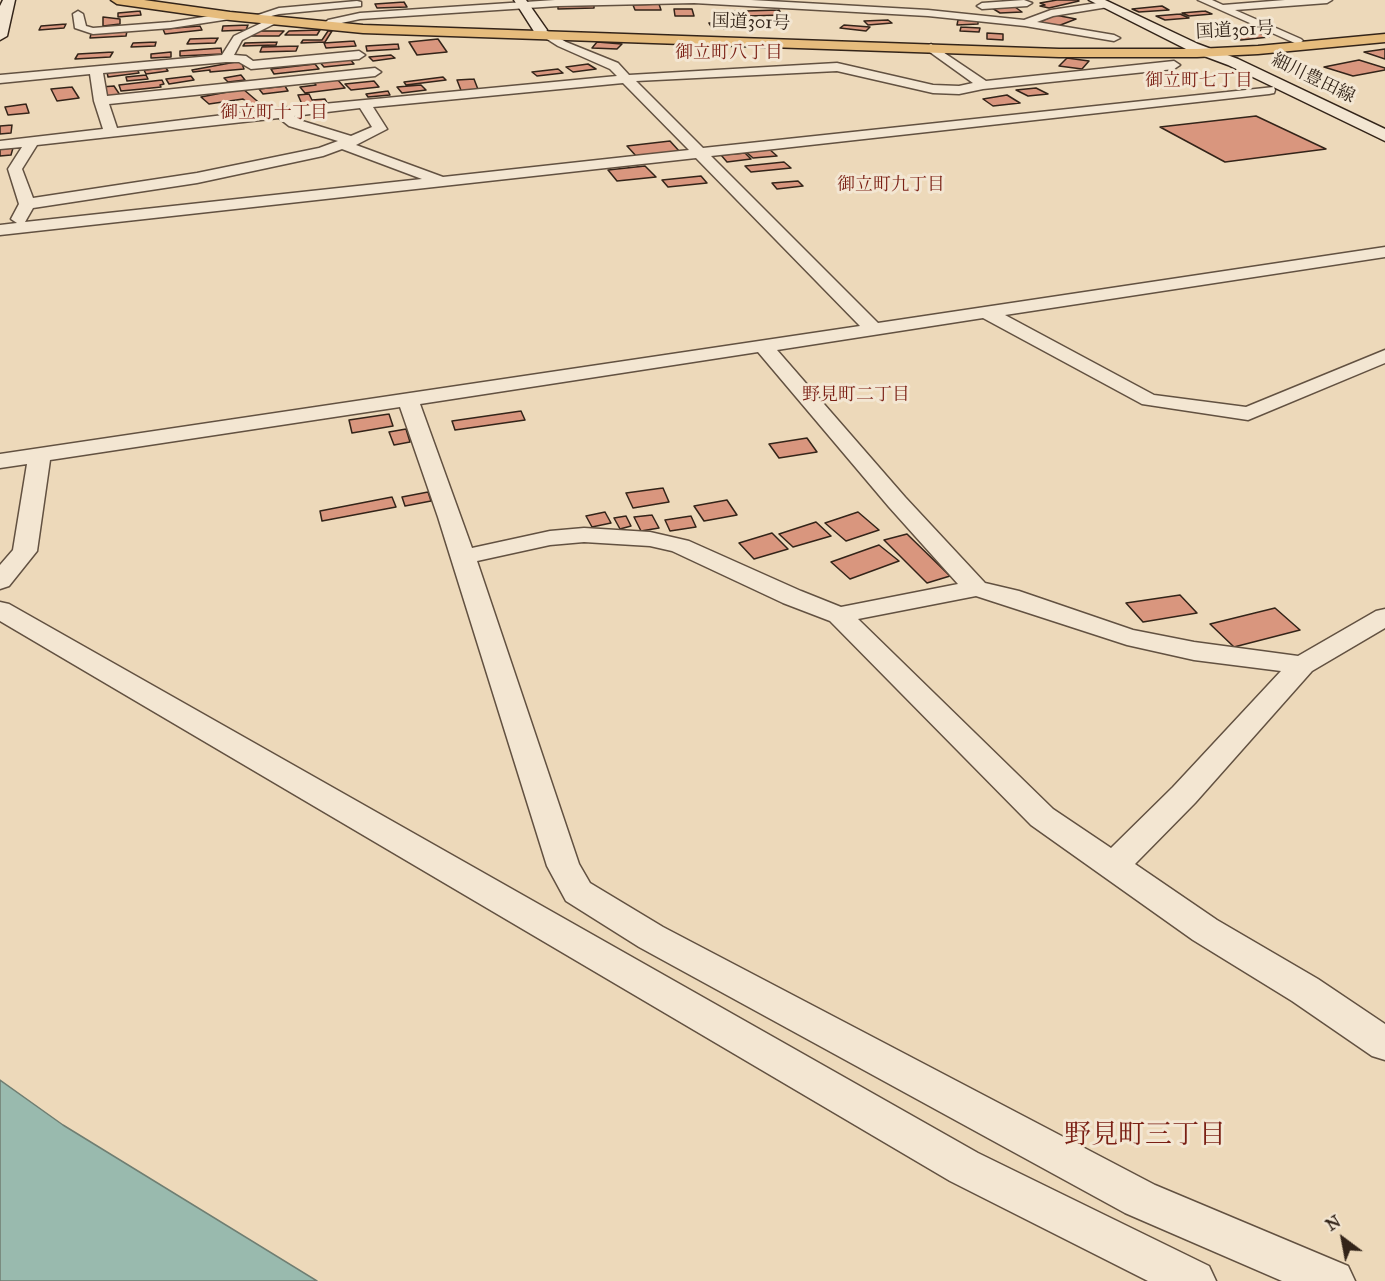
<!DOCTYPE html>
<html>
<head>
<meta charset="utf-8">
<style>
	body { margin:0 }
	#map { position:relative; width:1385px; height:1281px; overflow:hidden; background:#edd9ba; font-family:"IM FELL Great Primer",serif }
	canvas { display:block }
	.north { position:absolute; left:1313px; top:1209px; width:60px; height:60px; -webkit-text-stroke:4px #f3e6d2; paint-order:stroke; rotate:328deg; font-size:16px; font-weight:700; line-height:24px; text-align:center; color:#332419 }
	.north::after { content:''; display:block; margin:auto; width:21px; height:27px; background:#332419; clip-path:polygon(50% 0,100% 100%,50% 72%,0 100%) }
</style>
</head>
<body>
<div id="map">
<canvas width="1385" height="1281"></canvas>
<div class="north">N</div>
</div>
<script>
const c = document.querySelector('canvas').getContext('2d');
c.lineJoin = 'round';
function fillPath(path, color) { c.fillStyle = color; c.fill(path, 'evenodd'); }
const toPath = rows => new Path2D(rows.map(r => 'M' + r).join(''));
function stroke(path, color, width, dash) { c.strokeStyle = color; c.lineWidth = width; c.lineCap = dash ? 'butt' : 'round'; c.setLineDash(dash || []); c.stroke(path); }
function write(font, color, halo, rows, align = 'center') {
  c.font = font + ' "IM FELL Great Primer","Noto Serif JP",serif'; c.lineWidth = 6; c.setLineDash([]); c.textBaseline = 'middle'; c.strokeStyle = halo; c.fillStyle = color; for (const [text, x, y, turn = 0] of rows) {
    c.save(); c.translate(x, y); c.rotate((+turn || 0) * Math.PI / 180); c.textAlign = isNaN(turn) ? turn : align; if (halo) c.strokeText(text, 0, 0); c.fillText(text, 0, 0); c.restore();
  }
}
const water = toPath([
	[0,1080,63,1125,317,1281,0,1281,0,1080]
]);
fillPath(water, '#99baae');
stroke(water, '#707e72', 1.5);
const building = toPath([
	[1057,0,1077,0,1079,1,1049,8,1040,6,1045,5,1040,3,1057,0],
	[404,2,407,7,377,8,375,4,404,2],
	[659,4,661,10,635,10,633,5,659,4],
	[594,5,594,8,558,9,558,6,594,5],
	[1162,6,1169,10,1139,12,1132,9,1162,6],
	[1015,7,1022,12,1000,13,992,8,1015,7],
	[674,9,692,9,694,16,675,16,674,9],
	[779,10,782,15,714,17,712,12,779,10],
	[140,11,141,15,118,17,118,13,140,11],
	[1205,11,1212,14,1189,16,1182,13,1205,11],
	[1180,14,1189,18,1165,20,1156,16,1180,14],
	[1055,15,1076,19,1058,26,1037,23,1055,15],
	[103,17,120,19,120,24,103,26,103,17],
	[888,20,892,23,868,25,864,21,888,20],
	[958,20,978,21,978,24,957,25,958,20],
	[767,21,770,26,757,26,758,28,724,29,723,27,712,28,709,23,767,21],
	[66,24,64,28,39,30,41,26,66,24],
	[248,25,246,30,222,31,223,26,248,25],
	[844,25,870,27,866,31,840,28,844,25],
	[200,26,202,30,165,34,163,29,200,26],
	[961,27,980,28,979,32,960,31,961,27],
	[1245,27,1269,37,1241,40,1217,29,1245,27],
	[320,30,317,35,285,35,289,31,320,30],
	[127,31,126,36,90,38,91,34,127,31],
	[254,31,284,31,279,36,249,36,254,31],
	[328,31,332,31,325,42,301,43,303,40,322,40,328,31],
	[1218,32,1227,36,1208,37,1199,33,1218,32],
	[987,33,1003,34,1003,40,987,39,987,33],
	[218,38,215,43,187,44,190,39,218,38],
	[438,39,447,52,417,55,409,42,438,39],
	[354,41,356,46,326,48,324,43,354,41],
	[156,42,155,46,131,47,133,43,156,42],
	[277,42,276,45,243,46,245,43,277,42],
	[597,42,622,44,617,49,592,48,597,42],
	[398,44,399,49,367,51,366,46,398,44],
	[298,46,296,51,260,52,262,47,298,46],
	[221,48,222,54,180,56,180,51,221,48],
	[1385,49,1385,59,1364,52,1385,49],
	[113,52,110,57,75,59,78,54,113,52],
	[171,52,171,57,151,58,151,54,171,52],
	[391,55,395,58,373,61,369,57,391,55],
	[1067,58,1089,61,1082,69,1059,66,1067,58],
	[350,59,354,64,324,67,318,60,350,59],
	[1359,60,1385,68,1385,70,1353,76,1324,67,1359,60],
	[241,61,244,69,210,72,210,70,193,72,192,70,241,61],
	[315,64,319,69,274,74,271,69,315,64],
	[588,64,596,69,573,72,566,67,588,64],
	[166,68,168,71,146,74,144,70,166,68],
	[137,69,139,73,108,77,107,72,137,69],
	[558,69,563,73,537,76,532,72,558,69],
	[146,75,148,79,127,81,126,77,146,75],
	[241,75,245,80,228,82,224,78,241,75],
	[191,76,194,80,169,84,166,79,191,76],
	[443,77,446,80,406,85,404,82,443,77],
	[336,78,345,88,305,93,300,87,316,85,313,81,336,78],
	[474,79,479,92,462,93,457,80,474,79],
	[162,80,164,84,160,85,161,87,142,89,121,91,119,85,162,80],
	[374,81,379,87,351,90,345,84,374,81],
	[421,85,426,90,402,93,397,87,421,85],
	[114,86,120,95,106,97,101,87,114,86],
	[285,86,288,91,263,94,259,89,285,86],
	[72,87,79,98,57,101,51,89,72,87],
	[1036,88,1048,94,1028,96,1016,90,1036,88],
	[243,89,263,106,254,107,243,99,209,104,201,97,243,89],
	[388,91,390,95,368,97,366,94,388,91],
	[309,94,312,100,325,99,329,106,304,109,298,95,309,94],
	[1007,95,1020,103,993,106,983,99,1007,95],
	[26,104,29,113,8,115,5,107,26,104],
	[1256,116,1326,149,1225,162,1160,127,1256,116],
	[12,125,11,133,0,134,0,126,12,125],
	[670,141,680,152,637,157,627,146,670,141],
	[13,148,11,155,0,156,0,149,13,148],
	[768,148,777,156,753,158,745,151,768,148],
	[745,153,751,159,727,162,721,155,745,153],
	[784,162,791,168,751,172,745,166,784,162],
	[645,166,656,177,617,181,608,170,645,166],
	[701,176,707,183,668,187,662,180,701,176],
	[798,181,803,186,777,189,772,183,798,181],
	[521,411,525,420,455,430,452,421,521,411],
	[389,414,393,426,352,433,349,420,389,414],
	[406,429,410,442,394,445,389,432,406,429],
	[807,438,817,452,779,458,769,444,807,438],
	[663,488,669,502,633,508,626,493,663,488],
	[428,492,431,501,405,506,402,497,428,492],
	[392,497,396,507,322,521,320,511,392,497],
	[727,500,737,515,704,521,694,506,727,500],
	[605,512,611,523,592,527,586,516,605,512],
	[858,512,879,530,846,541,825,523,858,512],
	[652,515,659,528,641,531,634,517,652,515],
	[626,516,631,526,620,529,614,518,626,516],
	[691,516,696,527,670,531,665,520,691,516],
	[816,522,831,536,793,547,779,534,816,522],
	[772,533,788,549,754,559,739,543,772,533],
	[907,534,950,576,927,583,884,540,907,534],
	[879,545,899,561,850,579,831,562,879,545],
	[1180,595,1197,613,1143,622,1126,603,1180,595],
	[1275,608,1300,630,1234,647,1210,624,1275,608]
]);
fillPath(building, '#d9967e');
stroke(building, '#332419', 1.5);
const street = toPath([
	[555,0,751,0,928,10,1024,20,1051,10,1104,2,1108,3,1108,7,1053,16,1037,22,1114,35,1120,38,1114,41,1025,26,928,16,694,3,558,6,360,19,332,25,326,22,328,20,360,13,555,0],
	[1024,0,1032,3,1027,6,982,9,977,6,982,3,1024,0],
	[1198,0,1212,0,1223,5,1285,0,1332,0,1327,3,1235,10,1301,39,1303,41,1297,44,1198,0],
	[357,1,361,2,361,6,279,14,260,19,255,16,279,8,357,1],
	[78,11,83,14,86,26,93,28,171,22,230,13,235,16,230,19,171,28,93,34,75,28,73,14,78,11],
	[272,18,278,21,276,23,242,40,234,55,246,56,253,61,359,51,365,55,359,59,251,69,239,62,226,62,103,73,107,96,375,68,381,72,375,76,109,104,117,128,281,108,617,76,610,69,558,46,536,32,534,30,540,27,566,42,618,63,629,75,837,63,933,85,959,86,973,83,927,50,927,46,931,44,986,81,1174,61,1180,65,1174,69,983,89,959,94,933,93,837,71,636,81,703,148,1274,87,1275,90,1274,93,1269,94,711,156,878,323,1385,247,1385,257,1005,315,1154,395,1246,407,1385,350,1385,363,1248,420,1142,404,983,318,777,350,905,497,985,583,1019,591,1133,630,1194,642,1298,656,1376,611,1385,609,1385,628,1312,671,1195,803,1135,864,1217,920,1318,979,1385,1024,1385,1060,1372,1056,1292,1001,1193,940,1031,825,830,621,783,603,672,551,650,546,584,542,550,545,477,561,579,864,590,883,663,927,1155,1185,1348,1266,1355,1281,1282,1281,1125,1213,639,947,566,901,547,866,438,517,400,407,50,460,37,551,9,586,0,589,0,565,13,550,27,464,0,468,0,454,860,326,696,158,0,235,0,225,17,223,11,219,19,204,8,169,22,147,0,149,0,141,103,129,94,101,90,74,0,83,0,75,222,55,234,36,272,18],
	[623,83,689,150,443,177,356,145,387,129,373,107,623,83],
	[360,108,372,127,351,136,299,120,294,116,360,108],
	[279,118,289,126,338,141,319,148,197,173,33,198,22,169,37,145,279,118],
	[342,149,422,179,25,222,33,208,197,183,323,156,342,149],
	[758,352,889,507,958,584,841,607,801,591,689,541,650,532,584,528,550,531,472,548,420,404,758,352],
	[976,596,1127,645,1194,660,1281,671,1173,787,1111,848,1053,809,858,619,976,596],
	[0,602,9,604,978,1153,1209,1266,1216,1281,1148,1281,950,1181,0,621,0,602]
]);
const secondary = toPath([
	[3,0,15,0,7,36,0,40,0,6,3,0],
	[514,0,526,0,547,30,545,33,535,33,514,0],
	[1089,0,1105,0,1198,44,1238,59,1385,129,1385,141,1228,65,1188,50,1089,0]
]);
const highway = toPath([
	[111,0,144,0,230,12,363,25,1059,49,1197,49,1258,46,1385,34,1385,42,1258,54,1197,57,1059,57,363,33,230,20,117,4,111,0]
]);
stroke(street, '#625141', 3);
stroke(secondary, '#332419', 3);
stroke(highway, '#332419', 3);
fillPath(street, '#f3e6d2');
fillPath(secondary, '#f3e6d2');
fillPath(highway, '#e6bc7d');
write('18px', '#332419', '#f3e6d2', [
	["国道301号",751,23,2],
	["国道301号",1235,31,-3],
	["細川豊田線",1313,79,26]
]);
write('18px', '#7a1f14', '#f3e6d2', [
	["御立町八丁目",729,54],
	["御立町七丁目",1199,82],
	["御立町十丁目",274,114],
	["御立町九丁目",891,186],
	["野見町二丁目",856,396]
]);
write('27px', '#7a1f14', '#f3e6d2', [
	["野見町三丁目",1145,1136]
]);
</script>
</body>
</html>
